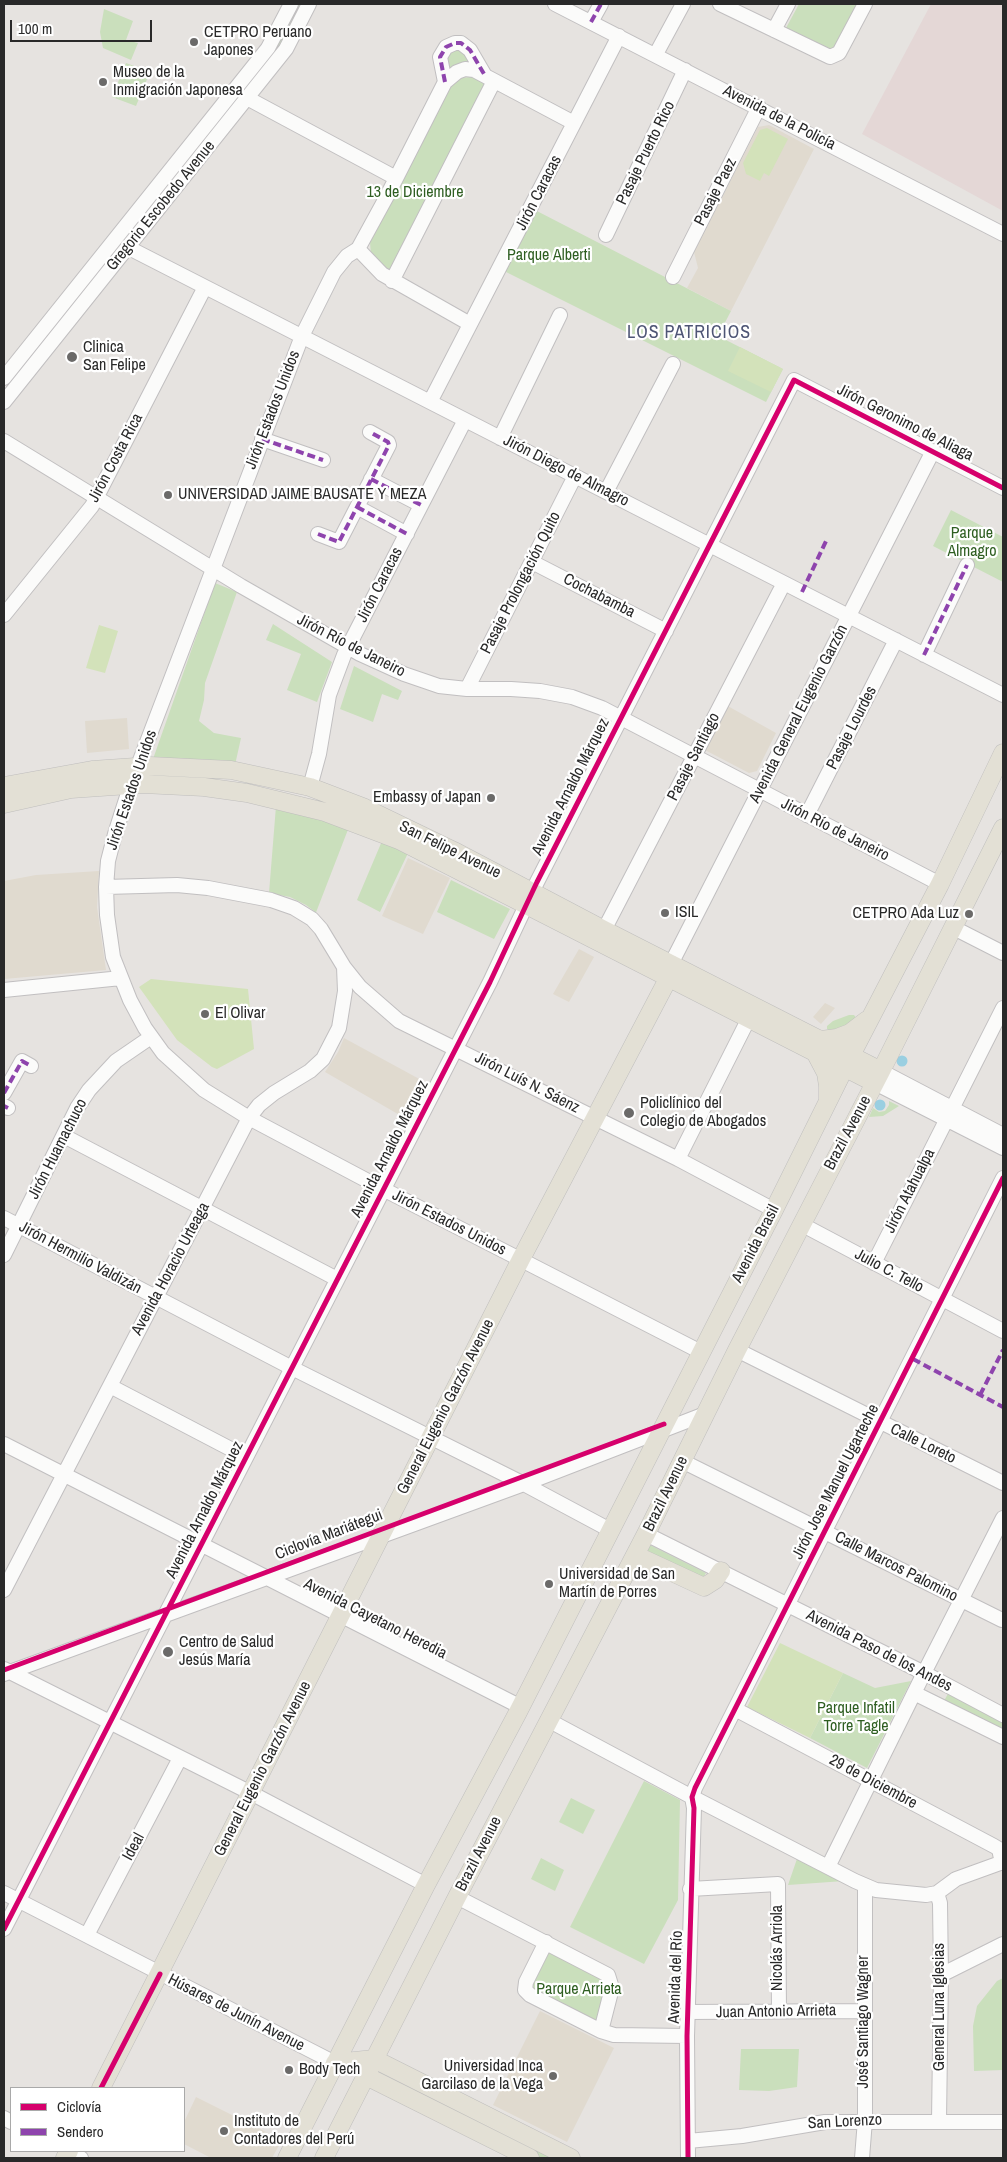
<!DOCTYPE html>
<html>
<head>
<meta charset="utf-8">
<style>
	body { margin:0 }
	#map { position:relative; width:1007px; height:2162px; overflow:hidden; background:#e6e3e0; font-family:"Archivo Narrow",sans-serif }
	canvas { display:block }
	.frame { position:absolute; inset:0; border:5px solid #292929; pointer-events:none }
	.legend { position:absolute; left:10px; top:2087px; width:175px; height:65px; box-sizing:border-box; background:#fff; border:1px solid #a9a9a9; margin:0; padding:6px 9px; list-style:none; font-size:15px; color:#292929 }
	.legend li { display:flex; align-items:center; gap:10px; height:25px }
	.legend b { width:25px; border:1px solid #a9a9a9 }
	.scale { position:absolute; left:10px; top:20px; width:142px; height:22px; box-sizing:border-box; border:2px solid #292929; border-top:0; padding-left:6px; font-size:15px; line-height:18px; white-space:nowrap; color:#292929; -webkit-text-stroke:4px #fff; paint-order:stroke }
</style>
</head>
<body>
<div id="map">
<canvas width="1007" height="2162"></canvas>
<div class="frame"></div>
<ul class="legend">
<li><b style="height:6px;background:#d6006c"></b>Ciclovía</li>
<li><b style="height:6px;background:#8e44ad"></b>Sendero</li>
</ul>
<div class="scale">100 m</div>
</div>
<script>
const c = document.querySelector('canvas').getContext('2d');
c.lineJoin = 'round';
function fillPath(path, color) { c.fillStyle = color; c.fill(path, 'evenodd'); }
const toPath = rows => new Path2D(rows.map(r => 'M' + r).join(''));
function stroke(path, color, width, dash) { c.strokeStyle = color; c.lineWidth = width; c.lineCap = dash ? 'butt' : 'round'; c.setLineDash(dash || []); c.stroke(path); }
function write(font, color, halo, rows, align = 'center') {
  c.font = font + ' "Archivo Narrow",sans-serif'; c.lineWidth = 4.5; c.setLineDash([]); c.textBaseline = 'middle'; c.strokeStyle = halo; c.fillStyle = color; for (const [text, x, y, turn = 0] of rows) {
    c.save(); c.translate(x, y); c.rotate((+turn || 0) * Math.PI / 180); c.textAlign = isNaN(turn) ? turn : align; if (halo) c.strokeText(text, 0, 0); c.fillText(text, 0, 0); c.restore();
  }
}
fillPath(toPath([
	[769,125,814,149,731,311,687,288,698,268,694,252,758,127],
	[726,705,776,733,757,771,749,773,703,749],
	[127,718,129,749,87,753,85,721],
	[408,858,450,878,423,934,382,916],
	[99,871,97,907,106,970,4,979,4,881,36,875],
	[579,949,594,957,569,1002,553,994],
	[825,1003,835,1008,821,1024,813,1017],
	[344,1038,423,1081,403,1117,325,1072,338,1052],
	[540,2011,614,2048,567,2142,493,2105],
	[196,2097,282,2140,272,2158,211,2158,184,2144,184,2122]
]), '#e0dacf');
fillPath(toPath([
	[931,4,1003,4,1003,211,862,134]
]), '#e4d7d6');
fillPath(toPath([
	[295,4,303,4,287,41,191,160,187,158],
	[799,4,860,4,834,53,786,28],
	[104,9,133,21,126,40,138,43,131,60,103,48,100,32],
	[461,48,474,63,446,72,443,59,451,50],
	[126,63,150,72,136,106,112,97],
	[470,77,478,77,490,87,393,277,371,255,370,242,450,87,461,78],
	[533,209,731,311,718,336,783,369,766,402,502,270],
	[951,510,1003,537,1003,582,933,546],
	[215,583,237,592,205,683,204,700,199,721,214,733,241,738,235,765,153,759],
	[273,624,332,662,317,702,287,690,301,654,266,640],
	[354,666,402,691,398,700,382,694,373,722,340,709],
	[276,806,349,827,315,915,314,911,306,905,290,897,269,893],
	[382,841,408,853,380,912,357,900],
	[451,880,510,909,494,939,437,912],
	[849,1015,854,1015,857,1019,848,1026,830,1031,827,1029,827,1026,833,1021],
	[889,1101,899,1106,883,1116,869,1117,873,1108,879,1112,885,1111,889,1105],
	[650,1545,706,1573,701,1581,647,1552],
	[843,1673,875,1688,911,1681,867,1768,810,1738],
	[950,1690,1003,1718,1003,1731,944,1701],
	[644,1781,680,1800,678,1900,644,1964,570,1927],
	[571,1798,595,1810,583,1834,559,1822],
	[798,1856,844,1881,788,1885],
	[541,1858,564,1870,555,1891,531,1879],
	[548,1949,603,1978,607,1987,597,2023,529,1989],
	[1003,1978,1003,2070,974,2071,973,2026,977,2006,997,1981],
	[741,2049,799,2049,797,2087,769,2091,739,2090],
	[387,2071,556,2158,541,2158,382,2078]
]), '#cadfbc');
fillPath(toPath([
	[767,128,788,139,769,176,764,173,760,181,746,174,743,163,760,130],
	[740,347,783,369,771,392,728,371],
	[99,625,118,631,105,673,86,668],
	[151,979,248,989,254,1049,217,1069,212,1067,177,1040,139,987],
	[780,1643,843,1673,810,1738,747,1707]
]), '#d3e2ba');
fillPath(toPath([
	'896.5 1061a5.5 5.5 0 1 1 11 0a5.5 5.5 0 1 1-11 0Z',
	'874.5 1105a5.5 5.5 0 1 1 11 0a5.5 5.5 0 1 1-11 0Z'
]), '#9acfe1');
const minor = toPath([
	[555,4,1003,234],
	[720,4,830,57,839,53,865,4],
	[591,22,601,4],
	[774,30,788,4],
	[656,54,683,4],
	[445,82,440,57,446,47,455,43,461,43,470,50,484,74],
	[247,98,396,178],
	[574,123,474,70,465,69,457,72,445,82,387,196,358,249,347,256,334,272,302,336,131,784,115,834,108,861,106,887,107,915,113,957,130,1000,145,1028,163,1053,204,1090,249,1118,383,1189,701,1352],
	[606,235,685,70],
	[129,248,1003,695],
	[358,249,382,274,470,324],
	[673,277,759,107],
	[392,281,494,81],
	[4,378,268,48,291,4],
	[4,402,286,49,309,4],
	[430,402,619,36],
	[500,438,560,315],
	[262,439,323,460],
	[4,441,241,586,360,654,404,674,439,686,467,689,511,689,540,691,572,697,602,708,940,884],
	[371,479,421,505],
	[606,492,673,364],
	[357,507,407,534],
	[318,534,339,542,389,445,388,442,370,432],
	[532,562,666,631],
	[4,615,92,506,205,287],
	[924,655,967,565],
	[467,689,575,476],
	[310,787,319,754,329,695,344,655,465,420],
	[807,815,896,640],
	[106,887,177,885,208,888,271,900,294,908,312,919,321,929,344,967,360,987,399,1021,678,1159,774,1210],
	[954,928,1003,953],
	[604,930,784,583],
	[671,964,933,451],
	[4,990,121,978],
	[881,1071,1003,1135],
	[875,1083,1003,1148],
	[4,1093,22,1061,31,1066],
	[4,1106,8,1108],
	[64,1136,337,1279],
	[678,1159,749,1018],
	[4,1218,292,1368,524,1484,610,1530],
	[801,1224,1003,1331],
	[4,1255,77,1108,89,1090,116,1061,151,1037],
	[874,1263,1003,1008],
	[737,1350,1003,1483],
	[110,1386,246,1457],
	[4,1444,521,1707],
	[682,1461,1002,1620],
	[646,1534,924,1673,1003,1715],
	[4,1590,249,1118,259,1105,274,1093,310,1071,323,1059,339,1028,345,991,344,967],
	[4,1669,251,1793,426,1885],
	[4,1674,524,1484,705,1414],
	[914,1693,1003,1737],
	[735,1709,994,1846,999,1849,1002,1863],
	[548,1720,692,1797,855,1881,876,1890,926,1895,937,1893,956,1879,1003,1862],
	[828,1867,924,1673,1003,1518],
	[690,1889,778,1884,779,2011],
	[4,1893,335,2063],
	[937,1893,940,1903,941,1975,939,2121],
	[457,1897,608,1975,612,1988,601,2031],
	[4,1929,490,982,537,882,794,380,1003,488],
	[87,1935,180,1758],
	[546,1942,526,1982,525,1990,530,1995,601,2031,614,2035,687,2036],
	[941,1975,1003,1944],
	[687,2012,864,2011],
	[4,2118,11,2122],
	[688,2141,742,2136,825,2122,1003,2122],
	[67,2151,81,2158],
	[688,2158,687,2036,694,1808,692,1797,695,1788,1003,1178],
	[862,2158,865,2120,865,1886]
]);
const major = toPath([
	[4,786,92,770,150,766,231,770,310,787,365,808,454,851,604,930,881,1071],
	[4,804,71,789,143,784,204,787,247,793,325,812,399,840,875,1083],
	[821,1040,837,1038,850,1033,867,1020],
	[815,1052,826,1073,828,1086,828,1101],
	[635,1555,704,1587,715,1580,721,1571],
	[335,2063,374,2059,571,2158],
	[366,2076,530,2158],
	[101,2088,521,1259,669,977,671,964],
	[65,2158,69,2151],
	[287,2158,426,1885,517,1714,774,1210,845,1067,940,884,1003,753],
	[324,2158,457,1897,646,1534,737,1350,881,1071,1003,828]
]);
stroke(minor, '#c1bfc0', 16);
stroke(major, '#bfbebd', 19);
stroke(minor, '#fbfbfa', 14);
stroke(major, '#e3e0d5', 18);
stroke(toPath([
	[591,22,601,4],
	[445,82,440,57,446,47,455,43,461,43,470,50,484,74],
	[262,439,323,460],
	[371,479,421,505],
	[357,507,407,534],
	[318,534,339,542,389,445,388,442,370,432],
	[802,592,827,539],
	[924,655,967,565],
	[4,1093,22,1061,31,1066],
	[4,1106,8,1108],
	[913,1359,1003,1407],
	[980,1395,1003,1350]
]), '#8e44ad', 4, [8, 4]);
stroke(toPath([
	[4,1670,664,1424],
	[4,1929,490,982,537,882,794,380,1003,488],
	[101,2088,160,1974],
	[688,2158,687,2036,694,1808,692,1797,695,1788,1003,1178]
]), '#d6006c', 5);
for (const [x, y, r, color] of [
	[194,42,5,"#6b6a69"],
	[103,82,5,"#6b6a69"],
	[72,357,6,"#6b6a69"],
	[168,495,5,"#6b6a69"],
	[491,798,5,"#6b6a69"],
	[665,913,5,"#6b6a69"],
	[969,914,5,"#6b6a69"],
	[205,1014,5,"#6b6a69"],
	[629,1113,6,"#6b6a69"],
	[549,1584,5,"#6b6a69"],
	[168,1652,6,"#6b6a69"],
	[289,2070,5,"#6b6a69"],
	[553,2076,5,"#6b6a69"],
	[224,2131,5,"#6b6a69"]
]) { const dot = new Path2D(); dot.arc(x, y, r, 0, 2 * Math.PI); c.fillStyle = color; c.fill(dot); stroke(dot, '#fff', 2); }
write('16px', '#292929', '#fff', [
	["CETPRO Peruano",204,33],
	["Japones",204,51],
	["Museo de la",113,73],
	["Inmigración Japonesa",113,91],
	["Clinica",83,348],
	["San Felipe",83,366],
	["UNIVERSIDAD JAIME BAUSATE Y MEZA",178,495],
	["Embassy of Japan",481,798,"right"],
	["ISIL",675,913],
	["CETPRO Ada Luz",959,914,"right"],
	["El Olivar",215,1014],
	["Policlínico del",640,1104],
	["Colegio de Abogados",640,1122],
	["Universidad de San",559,1575],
	["Martín de Porres",559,1593],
	["Centro de Salud",179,1643],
	["Jesús María",179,1661],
	["Universidad Inca",543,2067,"right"],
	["Garcilaso de la Vega",543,2085,"right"],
	["Body Tech",299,2070],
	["Instituto de",234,2122],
	["Contadores del Perú",234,2140]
], 'left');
write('16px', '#292929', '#fff', [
	["Avenida de la Policía",779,118,27],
	["Pasaje Puerto Rico",646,153,-64],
	["Pasaje Paez",716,192,-63],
	["Jirón Caracas",539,193,-63],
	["Gregorio Escobedo Avenue",161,206,-51],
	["Jirón Estados Unidos",273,410,-69],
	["Jirón Geronimo de Aliaga",905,423,27],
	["Jirón Costa Rica",116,458,-62],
	["Jirón Diego de Almagro",566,471,27],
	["Pasaje Prolongación Quito",521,583,-63],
	["Jirón Caracas",380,585,-63],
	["Cochabamba",599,596,27],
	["Jirón Río de Janeiro",351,646,27],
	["Avenida General Eugenio Garzón",799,714,-63],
	["Pasaje Lourdes",852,728,-63],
	["Pasaje Santiago",694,757,-63],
	["Avenida Arnaldo Márquez",571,787,-63],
	["Jirón Estados Unidos",132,790,-71],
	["Jirón Río de Janeiro",835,830,27],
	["San Felipe Avenue",450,850,26],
	["Jirón Luís N. Sáenz",527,1083,27],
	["Brazil Avenue",848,1133,-62],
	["Jirón Huamachuco",58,1149,-63],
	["Avenida Arnaldo Márquez",390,1149,-63],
	["Jirón Atahualpa",910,1191,-63],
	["Jirón Estados Unidos",449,1223,27],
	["Avenida Brasil",756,1244,-63],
	["Jirón Hermilio Valdizán",80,1258,28],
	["Avenida Horacio Urteaga",171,1269,-62],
	["Julio C. Tello",889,1271,28],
	["General Eugenio Garzón Avenue",446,1407,-63],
	["Calle Loreto",923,1444,26],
	["Jirón Jose Manuel Ugarteche",836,1482,-63],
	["Brazil Avenue",666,1494,-64],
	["Avenida Arnaldo Márquez",205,1510,-63],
	["Ciclovía Mariátegui",329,1535,-21],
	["Calle Marcos Palomino",896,1567,27],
	["Avenida Cayetano Heredia",375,1619,27],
	["Avenida Paso de los Andes",879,1651,27],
	["General Eugenio Garzón Avenue",263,1769,-63],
	["29 de Diciembre",873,1782,28],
	["Ideal",134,1847,-62],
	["Brazil Avenue",479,1854,-63],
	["Nicolás Arriola",778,1948,-90],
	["Avenida del Río",676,1977,-88],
	["General Luna Iglesias",940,2007,-90],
	["Juan Antonio Arrieta",776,2012,-1],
	["Húsares de Junín Avenue",236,2013,27],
	["José Santiago Wagner",864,2022,-90],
	["San Lorenzo",845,2122,-3]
]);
write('16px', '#2e5e21', '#fff', [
	["13 de Diciembre",415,193],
	["Parque Alberti",549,256],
	["Parque",972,534],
	["Almagro",972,552],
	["Parque Infatil",856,1709],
	["Torre Tagle",856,1727],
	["Parque Arrieta",579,1990]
]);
c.letterSpacing = '1px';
write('18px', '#4e5575', '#fff', [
	["LOS PATRICIOS",689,333]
]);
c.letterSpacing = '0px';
</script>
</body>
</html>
